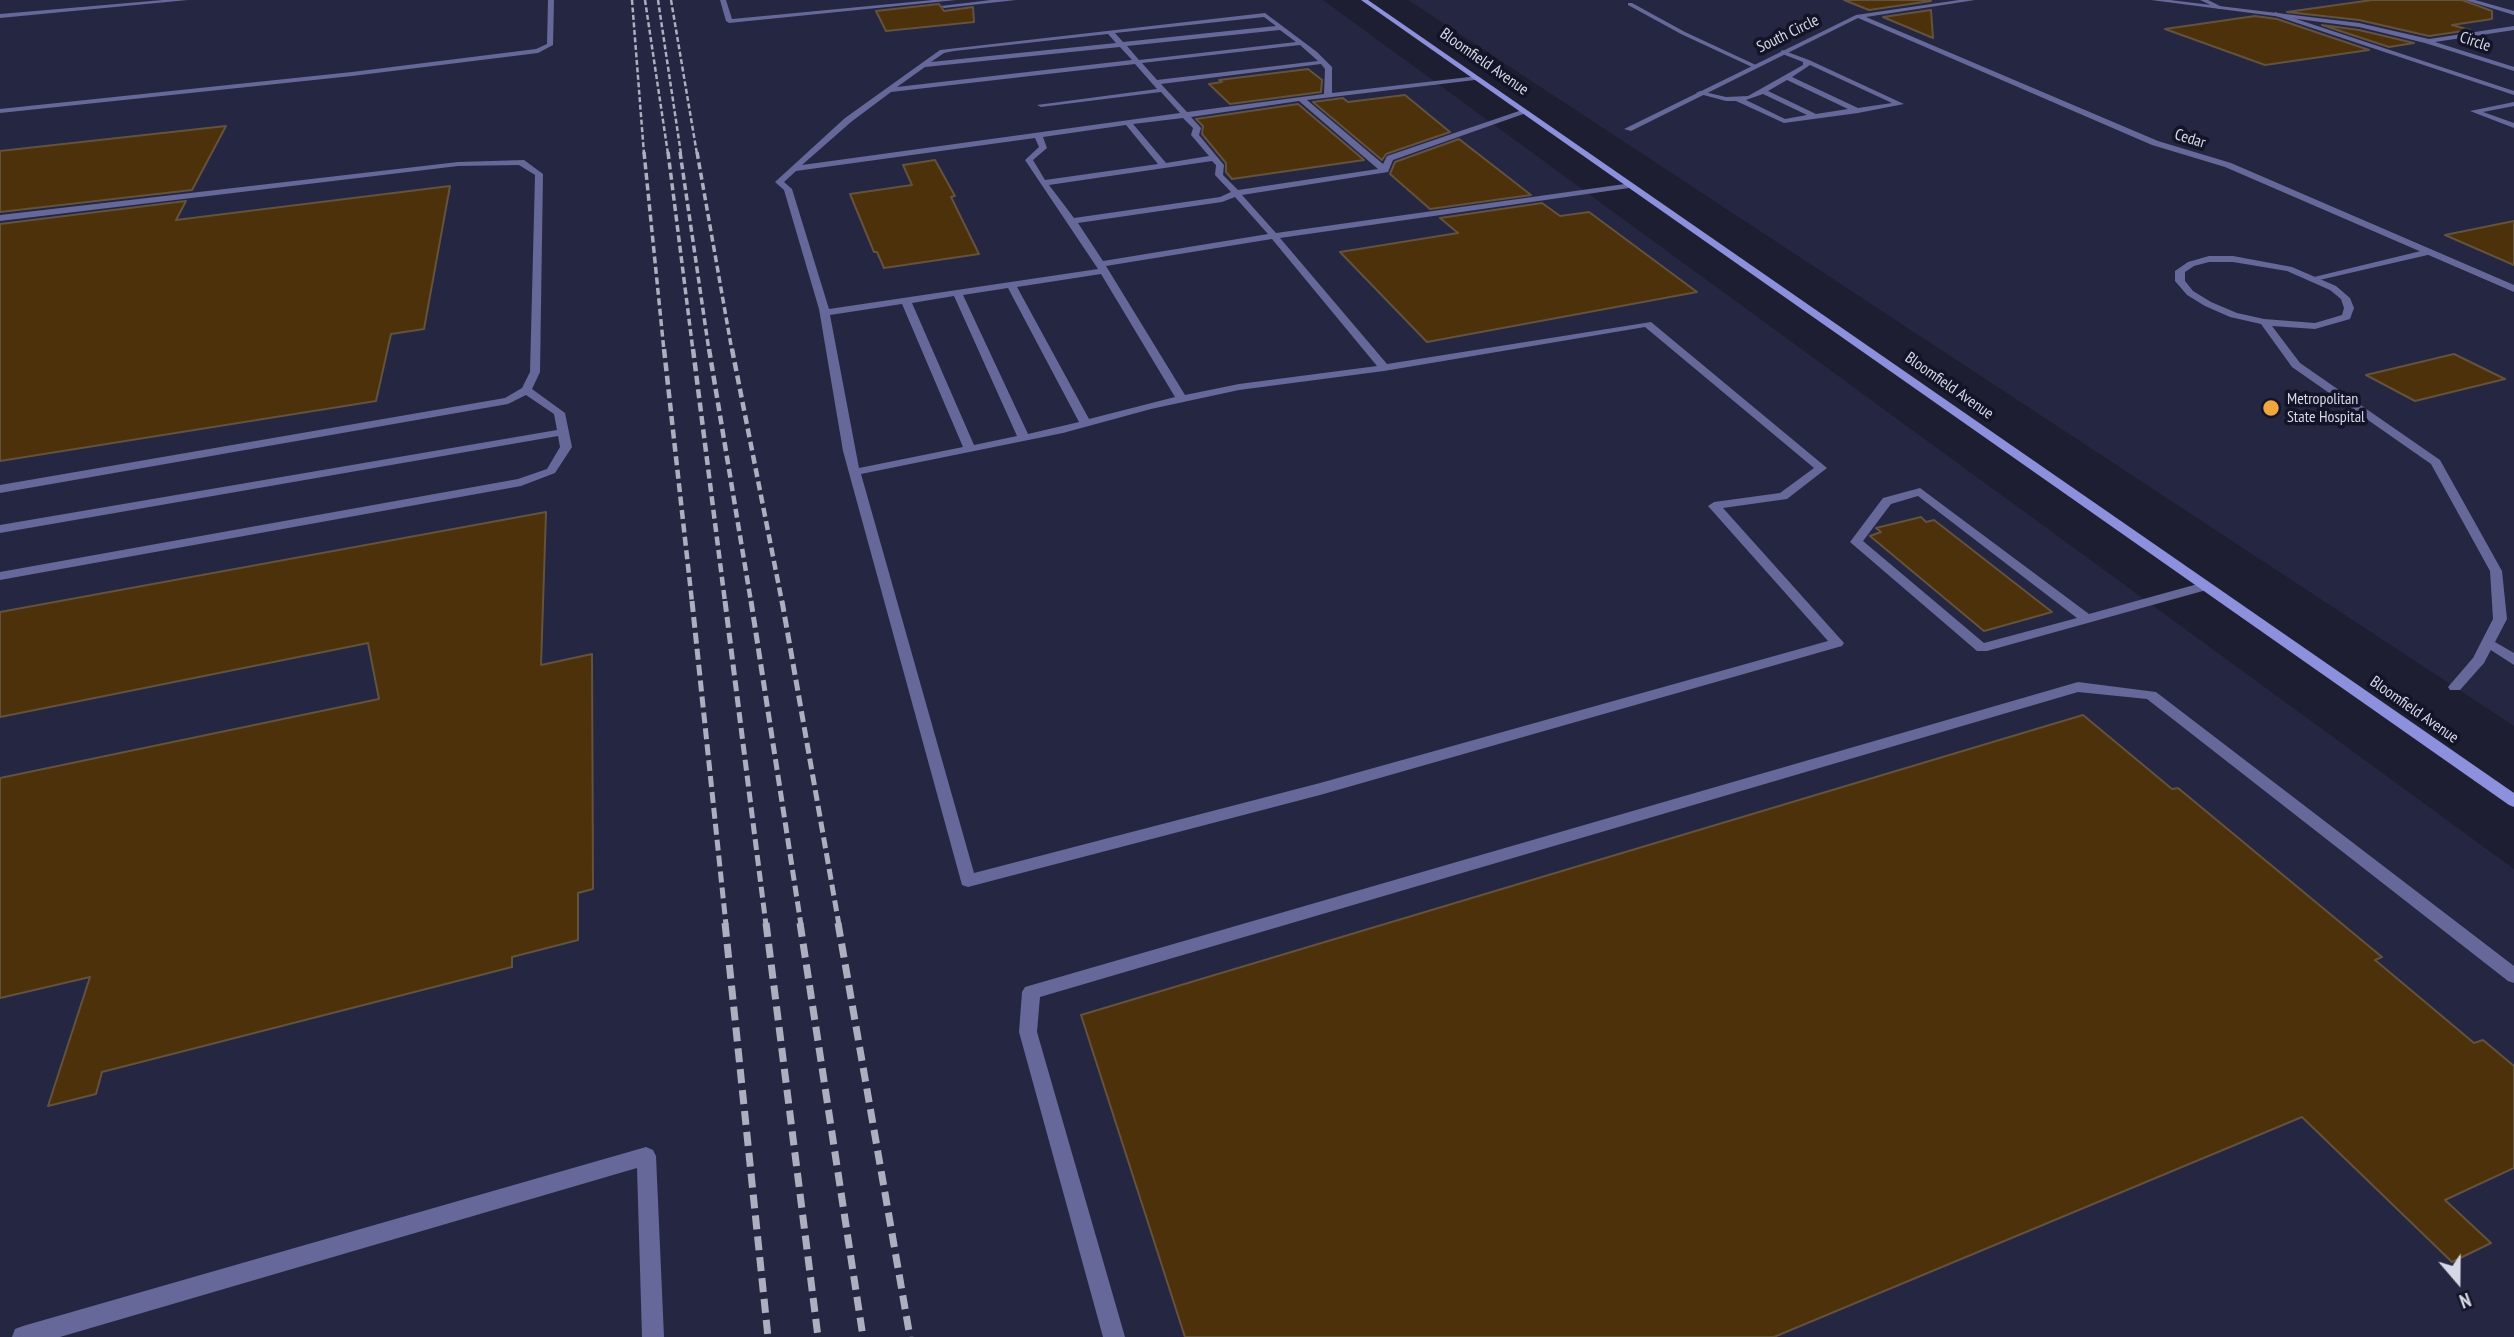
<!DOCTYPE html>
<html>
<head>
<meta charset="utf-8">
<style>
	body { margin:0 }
	#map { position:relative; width:2514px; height:1337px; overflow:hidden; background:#1d1e32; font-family:"PT Sans Narrow",sans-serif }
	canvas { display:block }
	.north { position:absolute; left:2423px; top:1246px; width:70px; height:70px; -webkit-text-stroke:5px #141428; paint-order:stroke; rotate:160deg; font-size:19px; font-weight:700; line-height:28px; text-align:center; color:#d7d8e7 }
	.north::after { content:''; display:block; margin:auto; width:24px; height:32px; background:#d7d8e7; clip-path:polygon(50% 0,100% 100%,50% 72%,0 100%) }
</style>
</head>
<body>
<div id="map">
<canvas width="2514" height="1337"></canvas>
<div class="north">N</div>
</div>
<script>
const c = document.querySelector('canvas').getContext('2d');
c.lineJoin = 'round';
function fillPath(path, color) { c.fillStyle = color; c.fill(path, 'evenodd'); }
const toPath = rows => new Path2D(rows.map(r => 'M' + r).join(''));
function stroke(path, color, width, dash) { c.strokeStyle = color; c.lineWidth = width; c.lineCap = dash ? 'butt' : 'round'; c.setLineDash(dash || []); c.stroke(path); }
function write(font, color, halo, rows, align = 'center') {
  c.font = font + ' "PT Sans Narrow",sans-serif'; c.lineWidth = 7; c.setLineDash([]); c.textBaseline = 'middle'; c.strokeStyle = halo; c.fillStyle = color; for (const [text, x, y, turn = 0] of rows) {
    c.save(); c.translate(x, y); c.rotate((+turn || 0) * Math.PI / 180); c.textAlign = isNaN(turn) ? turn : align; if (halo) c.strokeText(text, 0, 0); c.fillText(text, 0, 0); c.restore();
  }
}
fillPath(toPath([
	[0,0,1323,0,2514,869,2514,1337,0,1337],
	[1408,0,2514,0,2514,726,1603,128]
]), '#252641');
const building = toPath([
	[1844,0,1930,0,1931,1,1869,10,1844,0],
	[2372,0,2462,0,2492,11,2492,19,2452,25,2470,30,2429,36,2359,20,2287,12,2372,0],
	[939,4,944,11,973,7,974,22,886,31,876,11,939,4],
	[1931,10,1933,38,1883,17,1931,10],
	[2255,16,2277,19,2369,50,2265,65,2165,29,2255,16],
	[2322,25,2359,30,2414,43,2389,47,2322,25],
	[1308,69,1322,80,1321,92,1230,104,1209,84,1222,82,1219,80,1308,69],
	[1405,95,1450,132,1386,154,1382,160,1313,102,1343,98,1348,102,1405,95],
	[1298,104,1364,160,1232,179,1226,172,1226,163,1202,134,1203,126,1196,119,1298,104],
	[226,126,192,190,0,212,0,151,226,126],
	[1459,139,1531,195,1430,209,1390,174,1395,162,1459,139],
	[935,160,955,196,951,197,979,254,884,268,877,252,874,252,850,194,912,185,903,165,935,160],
	[450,186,424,329,391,334,376,401,0,461,0,224,186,201,176,220,450,186],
	[1542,203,1560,216,1589,212,1697,292,1427,342,1340,252,1458,233,1440,218,1542,203],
	[2514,221,2514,265,2445,235,2514,221],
	[2454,354,2505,379,2415,401,2366,375,2454,354],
	[546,512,541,665,592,654,593,889,578,893,578,940,512,957,512,967,102,1072,96,1094,48,1106,90,977,0,998,0,778,379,699,368,643,0,717,0,612,546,512],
	[1921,517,1926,522,1934,520,2052,612,1984,631,1870,536,1881,532,1876,528,1921,517],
	[2083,715,2172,789,2178,788,2382,957,2375,960,2474,1043,2483,1040,2514,1066,2514,1168,2445,1200,2491,1243,2452,1262,2302,1117,1774,1337,1185,1337,1081,1015,2083,715]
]);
fillPath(building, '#4c310b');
stroke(building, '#63523d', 2);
fillPath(toPath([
	[163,0,188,0,0,18,0,14,163,0],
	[548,0,554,0,553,45,538,53,352,76,0,113,0,109,352,72,536,49,547,44,548,0],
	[720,0,726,0,732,19,933,0,956,0,729,23,726,21,720,0],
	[991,0,1016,0,944,8,941,6,991,0],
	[2200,0,2208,0,2224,8,2219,9,2200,0],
	[1628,3,1632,3,1685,32,1758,66,1752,67,1681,34,1628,5,1628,3],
	[2275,12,2514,91,2514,95,2273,15,2275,12],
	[1265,13,1317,52,1332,67,1332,93,1478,76,1475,80,1307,100,1383,164,1387,156,1522,110,1529,112,1393,160,1388,172,1242,195,1276,233,1632,183,1633,185,1629,188,1280,238,1387,364,1651,322,1827,468,1787,499,1723,508,1844,643,1842,646,1320,795,968,887,962,885,843,451,819,309,784,190,775,182,845,118,940,50,1265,13],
	[1264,17,1276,26,1123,42,1115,33,1264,17],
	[1280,30,1296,42,1139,60,1127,46,1280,30],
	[1108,34,1116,43,931,62,944,53,954,51,1108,34],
	[1300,45,1318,61,1157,80,1142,63,1300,45],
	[1120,47,1132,60,897,87,925,67,1120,47],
	[1135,64,1157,89,1037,105,1041,107,1161,92,1180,113,802,165,851,122,891,92,1135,64],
	[1321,64,1325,69,1324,94,1187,112,1161,84,1321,64],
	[1299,101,1378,169,1238,190,1223,175,1224,165,1199,135,1201,128,1191,117,1299,101],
	[1183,118,1193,128,1191,135,1209,156,1166,163,1133,124,1183,118],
	[1126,125,1158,164,1045,180,1033,160,1047,148,1043,137,1126,125],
	[1035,138,1039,147,1025,160,1098,269,829,309,792,189,784,182,796,171,1035,138],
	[1212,161,1216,165,1215,175,1231,192,1220,197,1074,218,1049,185,1212,161],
	[1235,197,1268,234,1103,261,1078,223,1222,202,1235,197],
	[1272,239,1377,366,1239,384,1185,395,1106,266,1272,239],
	[1101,274,1175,397,1089,419,1017,287,1101,274],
	[1008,288,1079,422,1028,434,963,295,1008,288],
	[954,296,1017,436,974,445,912,303,954,296],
	[902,304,963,447,859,468,830,315,902,304],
	[1645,327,1814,468,1780,493,1714,502,1708,506,1828,641,1320,783,974,873,861,474,1063,433,1151,409,1239,390,1384,371,1645,327],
	[1782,50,1809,60,1904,104,1858,113,1784,123,1736,101,1726,101,1696,93,1700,91,1726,97,1748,96,1803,65,1803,62,1780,53,1782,50],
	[1810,65,1892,103,1858,108,1792,77,1810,65],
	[1787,80,1848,109,1816,114,1768,91,1787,80],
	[1763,94,1807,115,1785,119,1746,100,1763,94],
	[2514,102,2514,106,2483,112,2514,123,2514,128,2470,111,2514,102],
	[524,160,543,174,540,372,532,389,565,413,572,447,555,473,521,486,0,580,0,572,518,479,547,469,560,447,558,436,0,533,0,525,557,430,554,414,526,395,508,404,0,493,0,485,505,398,522,388,530,372,535,175,519,165,458,166,0,221,0,215,458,162,524,160],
	[2429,249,2432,250,2432,254,2315,281,2310,278,2429,249],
	[1920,488,2089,614,2205,582,2212,586,2210,589,1987,651,1977,651,1850,542,1883,498,1920,488],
	[1918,496,2077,618,1984,643,1863,541,1891,504,1918,496],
	[2488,638,2514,653,2514,665,2483,645,2481,642,2488,638],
	[2078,682,2156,692,2514,966,2514,983,2508,981,2147,699,2078,692,1040,997,1037,1032,1125,1337,1103,1337,1019,1032,1022,992,1025,987,2078,682],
	[646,1147,653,1150,656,1156,664,1337,642,1337,637,1168,60,1337,12,1337,15,1329,23,1326,646,1147]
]), '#656898');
fillPath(toPath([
	[1959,0,1975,0,1866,17,2158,141,2231,163,2514,285,2514,292,2225,167,2152,145,1858,18,1631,131,1624,129,1856,15,1959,0],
	[2151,0,2170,0,2359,23,2429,39,2514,26,2514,30,2435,42,2514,67,2514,71,2425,43,2359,27,2151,0],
	[2465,0,2475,0,2514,11,2514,15,2465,0],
	[2209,256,2233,256,2292,267,2336,286,2350,298,2354,308,2350,319,2315,329,2272,326,2300,363,2440,460,2502,571,2507,619,2484,663,2460,690,2450,690,2448,687,2473,658,2493,619,2490,571,2431,464,2292,367,2261,324,2230,317,2205,306,2187,295,2175,281,2175,271,2188,262,2209,256],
	[2209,262,2233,262,2287,271,2330,290,2341,299,2344,308,2342,315,2315,323,2264,319,2237,313,2211,302,2193,291,2185,281,2185,272,2194,266,2209,262]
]), '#656898');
fillPath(toPath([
	[1361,0,1368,0,2514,793,2514,807,2509,805,1361,0]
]), '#8c90dd');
stroke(toPath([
	[632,0,644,154],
	[645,0,668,154],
	[658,0,681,154],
	[671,0,697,154]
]), '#adaebf', 2.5, [5, 2.5]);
stroke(toPath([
	[644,152,664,351],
	[668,152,693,351],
	[680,152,709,351],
	[697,152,732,351]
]), '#adaebf', 3.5, [7, 3.5]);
stroke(toPath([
	[664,349,692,602],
	[693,349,725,602],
	[709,349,751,602],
	[732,349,782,602]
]), '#adaebf', 4.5, [9, 4.5]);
stroke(toPath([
	[692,601,726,925],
	[725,601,766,925],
	[751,601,801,925],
	[782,601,839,925]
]), '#adaebf', 5, [11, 5]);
stroke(toPath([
	[725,923,768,1337],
	[766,923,818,1337],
	[800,923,863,1337],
	[838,923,910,1337]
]), '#adaebf', 7, [14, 7]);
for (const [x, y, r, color] of [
	[2271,408,9,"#f0a63f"]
]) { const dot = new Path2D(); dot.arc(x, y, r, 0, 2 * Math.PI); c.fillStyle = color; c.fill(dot); stroke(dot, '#141428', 2.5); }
write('16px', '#d7d8e7', '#141428', [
	["South Circle",1788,34,-26],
	["Circle",2475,42,18],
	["Bloomfield Avenue",1484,62,35],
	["Cedar",2190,139,17],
	["Bloomfield Avenue",1949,386,35],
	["Bloomfield Avenue",2414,710,35]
]);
write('16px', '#d7d8e7', '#141428', [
	["Metropolitan",2287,399],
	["State Hospital",2287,417]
], 'left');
</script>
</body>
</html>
